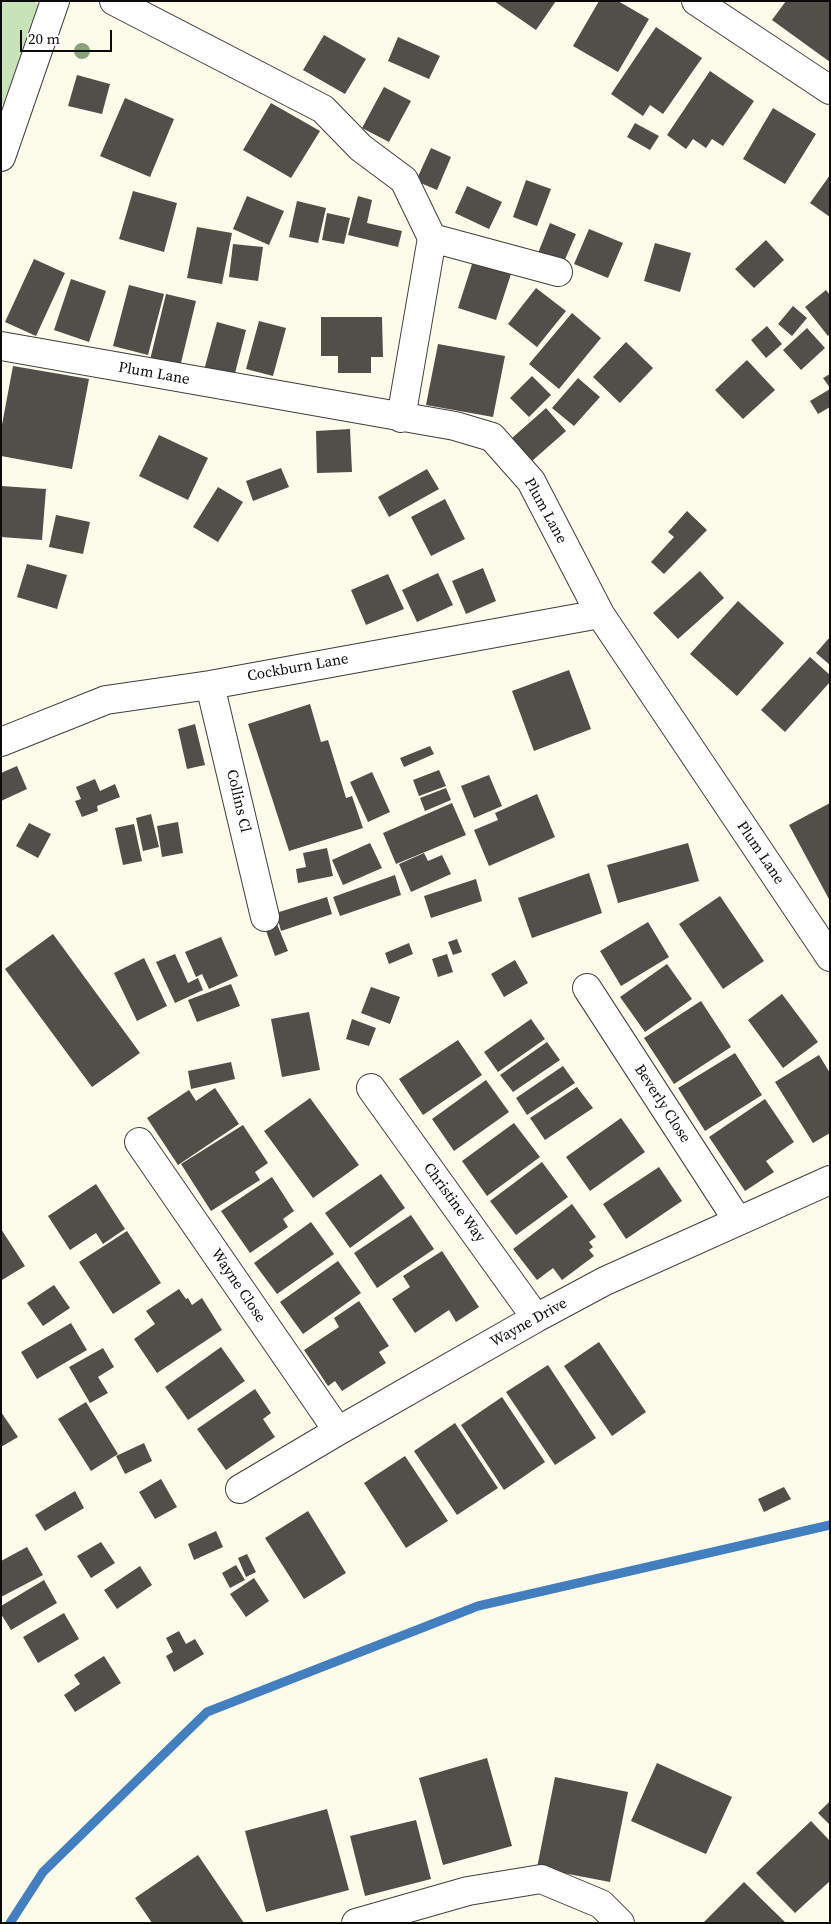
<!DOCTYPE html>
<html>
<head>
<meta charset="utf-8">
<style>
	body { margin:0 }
	#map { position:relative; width:831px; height:1924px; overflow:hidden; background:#fdfceb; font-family:"Source Serif 4",serif }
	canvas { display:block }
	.frame { position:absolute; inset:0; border:2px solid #0b0b0b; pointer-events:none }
	.scale { position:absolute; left:20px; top:30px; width:92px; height:22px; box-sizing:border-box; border:2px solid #0b0b0b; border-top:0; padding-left:6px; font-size:15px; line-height:18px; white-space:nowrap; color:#0b0b0b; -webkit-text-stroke:4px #fff; paint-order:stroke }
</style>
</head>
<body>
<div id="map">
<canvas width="831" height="1924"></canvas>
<div class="frame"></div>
<div class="scale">20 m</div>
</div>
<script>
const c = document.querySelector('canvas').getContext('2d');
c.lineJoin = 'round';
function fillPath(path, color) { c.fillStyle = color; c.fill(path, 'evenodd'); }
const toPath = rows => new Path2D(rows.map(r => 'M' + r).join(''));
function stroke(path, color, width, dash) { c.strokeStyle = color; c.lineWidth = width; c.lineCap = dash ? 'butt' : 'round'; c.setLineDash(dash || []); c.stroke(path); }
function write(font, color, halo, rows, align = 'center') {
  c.font = font + ' "Source Serif 4",serif'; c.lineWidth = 5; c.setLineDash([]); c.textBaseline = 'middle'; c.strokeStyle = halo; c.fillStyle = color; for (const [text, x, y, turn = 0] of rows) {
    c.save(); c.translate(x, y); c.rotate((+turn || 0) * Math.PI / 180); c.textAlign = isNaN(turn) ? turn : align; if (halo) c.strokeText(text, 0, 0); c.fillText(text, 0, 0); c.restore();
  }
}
fillPath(toPath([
	[1,1,33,1,48,9,12,106,1,104]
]), '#c9e3b9');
stroke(toPath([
	[10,1923,43,1872,207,1712,478,1606,830,1525]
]), '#437ebf', 9);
fillPath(toPath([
	[494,1,556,1,536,30],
	[599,1,618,1,649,19,618,72,573,46],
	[786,1,830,1,830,62,772,20],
	[656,27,702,58,663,114,650,105,643,116,611,94],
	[324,35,366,59,345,94,303,70],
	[398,37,440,56,429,79,388,61],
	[710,71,754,101,723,146,712,139,706,148,693,139,686,149,667,135],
	[77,75,110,84,102,114,68,106],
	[384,87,411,101,389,142,362,128],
	[125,98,174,119,150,177,100,156],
	[271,103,320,131,291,178,243,150],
	[773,108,816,134,785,184,743,159],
	[635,123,659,136,650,150,627,137],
	[431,148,451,157,437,190,416,181],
	[830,175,830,217,810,203],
	[526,180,551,189,537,226,513,217],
	[467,186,502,202,489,229,455,213],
	[133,191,177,203,164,252,119,239],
	[247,196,284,211,269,245,233,229],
	[358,196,372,200,367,223,402,231,398,247,348,235],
	[297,201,326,208,318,243,289,237],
	[327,213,350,218,344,244,322,240],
	[550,223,576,234,563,264,538,253],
	[197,227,232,233,222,284,187,278],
	[589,229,623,243,608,278,574,264],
	[766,240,784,260,754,288,735,269],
	[655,243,691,253,680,292,644,281],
	[233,244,263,247,258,281,229,277],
	[34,259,65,273,36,336,5,322],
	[473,261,511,274,496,320,458,308],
	[71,279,106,291,89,342,54,330],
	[129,285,164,294,148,355,113,346],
	[536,288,566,311,537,347,508,324],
	[826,290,830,295,830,334,828,336,805,307],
	[166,294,196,301,180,367,150,360],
	[793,306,807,318,792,336,778,324],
	[572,313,601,338,559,389,529,364],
	[321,317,382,317,383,357,371,357,371,373,338,373,338,356,321,356],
	[259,321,286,328,273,376,246,369],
	[217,322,246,330,233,381,203,374],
	[767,326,782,344,766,358,751,340],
	[807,328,825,348,801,370,783,350],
	[626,342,653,368,620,403,593,377],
	[438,344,505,356,493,417,426,405],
	[747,360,775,390,743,419,715,390],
	[13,366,89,379,72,469,1,456,1,430],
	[830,374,830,388,823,378],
	[532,376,551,395,529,417,510,398],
	[578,378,600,397,574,426,552,408],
	[830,389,830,407,818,414,810,401],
	[546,408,566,431,532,461,512,438],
	[350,429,352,472,317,473,316,431],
	[159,435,208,458,188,500,139,476],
	[281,468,289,487,253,501,246,481],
	[427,469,439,489,389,517,378,497],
	[1,486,46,489,42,540,1,537],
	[218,487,243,502,218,542,193,527],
	[445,499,465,539,431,556,411,517],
	[687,511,707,530,664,574,651,562,674,537,668,532],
	[56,515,90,522,83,554,49,547],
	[27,564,67,575,57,609,17,597],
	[483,568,496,601,466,614,452,581],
	[700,571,724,598,678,639,653,613],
	[438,573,453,605,417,622,402,590],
	[388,574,404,609,366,625,351,590],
	[738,601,784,643,737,696,690,654],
	[830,637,830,665,816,653],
	[810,657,830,675,830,682,785,732,761,710],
	[569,670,591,729,534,751,512,691],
	[310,704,321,742,328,740,346,798,352,796,363,828,289,851,248,724],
	[195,724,205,765,187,769,178,729],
	[430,746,434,754,404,767,400,758],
	[17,766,27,789,1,801,1,773],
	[439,770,446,786,419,796,413,780],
	[372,772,390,812,368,822,350,782],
	[489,775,502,806,474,818,461,786],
	[95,779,100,791,115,784,120,797,97,806,98,811,82,817,75,801,81,799,76,787],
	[446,788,451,800,425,811,420,798],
	[537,794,555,837,489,866,474,830,498,820,495,813],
	[452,803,466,835,396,864,383,833],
	[830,803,830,901,789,825],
	[151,814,159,847,143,851,136,818],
	[178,822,183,853,162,857,157,826],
	[29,823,51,834,38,858,16,846],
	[134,824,142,861,123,865,115,828],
	[370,843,382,868,343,885,332,860],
	[688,843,699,881,618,903,607,865],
	[327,848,333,876,298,883,296,869,306,867,303,853],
	[424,853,428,861,442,855,451,874,411,892,399,864],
	[589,873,602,913,532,938,518,898],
	[395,875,401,895,340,916,333,897],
	[476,879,482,901,431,918,424,896],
	[720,896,764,961,723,989,679,924],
	[327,897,332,914,281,931,276,913],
	[648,922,669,957,621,986,600,951],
	[277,924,288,951,275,956,265,928],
	[53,934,140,1053,92,1087,5,969],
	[221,937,238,976,209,989,202,974,196,977,185,952],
	[457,939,462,952,453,955,448,942],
	[409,943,413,954,389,964,385,953],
	[175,954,188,983,198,978,203,990,175,1003,156,962],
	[447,954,453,972,438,977,432,959],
	[144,958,167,1006,137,1021,114,973],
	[515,960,528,983,504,997,491,974],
	[667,964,692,999,645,1032,620,997],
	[231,984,240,1006,197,1022,188,1000],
	[371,987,400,997,390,1024,361,1013],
	[782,994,818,1042,783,1068,748,1020],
	[701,1001,731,1047,674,1084,644,1038],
	[309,1012,320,1070,282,1077,271,1019],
	[352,1019,376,1028,369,1046,346,1039],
	[531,1019,545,1039,498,1072,484,1052],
	[458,1040,482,1075,423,1115,399,1079],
	[547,1042,560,1060,513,1092,500,1075],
	[735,1053,762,1095,705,1131,678,1088],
	[819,1055,830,1073,830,1133,813,1143,775,1082],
	[231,1062,235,1079,191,1089,188,1071],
	[563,1066,575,1083,527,1115,516,1098],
	[486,1080,509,1112,454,1151,432,1119],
	[577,1087,593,1108,545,1140,530,1118],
	[215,1088,239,1124,178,1165,147,1118,189,1090,196,1101],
	[310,1098,359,1165,313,1198,264,1131],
	[765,1099,794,1142,766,1161,774,1172,745,1191,709,1137],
	[621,1118,645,1152,590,1191,566,1157],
	[514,1123,540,1157,487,1196,462,1161],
	[243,1125,268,1163,255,1172,260,1180,211,1211,181,1164],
	[542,1162,568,1197,516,1235,490,1201],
	[659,1167,682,1201,626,1239,603,1204],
	[381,1174,405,1208,350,1248,325,1213],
	[272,1177,294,1211,283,1219,288,1227,250,1253,221,1211],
	[96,1184,125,1229,103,1244,96,1233,70,1250,48,1216],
	[572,1204,596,1237,589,1242,593,1247,589,1250,594,1256,562,1280,553,1268,537,1280,513,1249],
	[411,1215,434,1249,377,1288,354,1253],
	[311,1222,334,1254,277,1294,254,1263],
	[1,1229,25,1266,2,1280,1,1278],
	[127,1231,161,1283,113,1314,79,1262],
	[442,1251,479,1307,456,1322,449,1310,415,1333,392,1299,410,1287,403,1276],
	[338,1261,361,1293,303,1334,280,1302],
	[54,1285,70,1308,43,1326,27,1303],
	[179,1289,186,1299,188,1298,192,1305,202,1298,222,1330,157,1373,134,1339,155,1324,146,1311],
	[359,1301,389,1346,379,1352,386,1363,342,1391,335,1381,328,1386,304,1350,339,1327,334,1318],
	[71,1323,87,1350,37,1379,21,1352],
	[599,1342,646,1412,612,1436,564,1366],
	[221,1347,245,1381,188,1420,165,1387],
	[103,1348,114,1367,98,1377,108,1393,90,1403,69,1367],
	[548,1365,596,1438,555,1465,506,1392],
	[255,1389,271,1413,263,1419,275,1437,226,1470,197,1429],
	[502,1397,545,1462,504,1490,461,1425],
	[86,1402,118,1454,91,1471,58,1419],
	[1,1412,18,1437,1,1447],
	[455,1423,498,1488,457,1515,414,1451],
	[144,1443,152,1461,125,1474,116,1456],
	[405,1456,448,1521,406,1548,364,1483],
	[161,1479,177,1507,155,1519,139,1492],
	[784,1487,791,1499,764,1512,758,1499],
	[75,1491,84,1508,45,1531,35,1515],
	[308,1511,346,1573,304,1599,265,1538],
	[216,1531,223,1547,194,1560,188,1544],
	[101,1542,115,1563,91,1578,77,1556],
	[27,1547,43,1575,1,1597,1,1561],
	[247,1554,256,1572,246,1577,238,1558],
	[236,1565,245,1580,230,1588,222,1573],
	[140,1566,152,1585,117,1609,104,1590],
	[254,1578,269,1601,246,1617,230,1594],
	[44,1580,57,1603,11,1630,1,1614,1,1606],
	[64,1613,79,1639,38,1663,23,1637],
	[179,1631,186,1644,195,1639,204,1654,174,1672,166,1656,173,1652,166,1638],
	[104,1656,121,1683,75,1712,64,1695,80,1684,74,1675],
	[487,1758,512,1846,443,1865,419,1778],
	[657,1763,732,1797,706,1854,631,1821],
	[555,1777,628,1792,610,1882,537,1868],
	[830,1801,830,1825,818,1813],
	[327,1809,349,1890,266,1912,245,1831],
	[416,1820,431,1879,365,1896,350,1836],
	[811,1821,830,1841,830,1881,795,1913,756,1873],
	[198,1855,244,1923,152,1923,135,1898],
	[744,1882,786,1923,703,1923]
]), '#524e49');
const minor = toPath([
	[114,1,323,109,361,148,404,180,432,238,401,418],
	[696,1,830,90],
	[432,238,558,272],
	[1,346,455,426,492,437,531,481,600,614,830,957],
	[210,685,265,917],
	[1,742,106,700,210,685,600,614],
	[587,988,738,1221],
	[371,1088,536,1318],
	[139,1142,338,1431],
	[240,1489,338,1431,536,1318,605,1281,830,1180]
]);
const tertiary = toPath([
	[1,157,55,1],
	[356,1923,468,1891,541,1879,601,1904,620,1923]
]);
stroke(minor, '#3e3e3e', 30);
stroke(tertiary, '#3e3e3e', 30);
stroke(minor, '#fff', 28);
stroke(tertiary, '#fff', 28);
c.fillStyle = '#87a37d';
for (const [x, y] of [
	[82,51]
]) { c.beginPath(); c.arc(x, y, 8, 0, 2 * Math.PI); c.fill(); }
write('15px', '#0b0b0b', '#fff', [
	["Plum Lane",154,374,10],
	["Plum Lane",545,511,61],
	["Cockburn Lane",298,668,-10],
	["Collins Cl",238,801,77],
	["Plum Lane",760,853,56],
	["Beverly Close",662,1104,57],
	["Christine Way",454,1203,54],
	["Wayne Close",238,1286,56],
	["Wayne Drive",529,1323,-29]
]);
</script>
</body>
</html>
